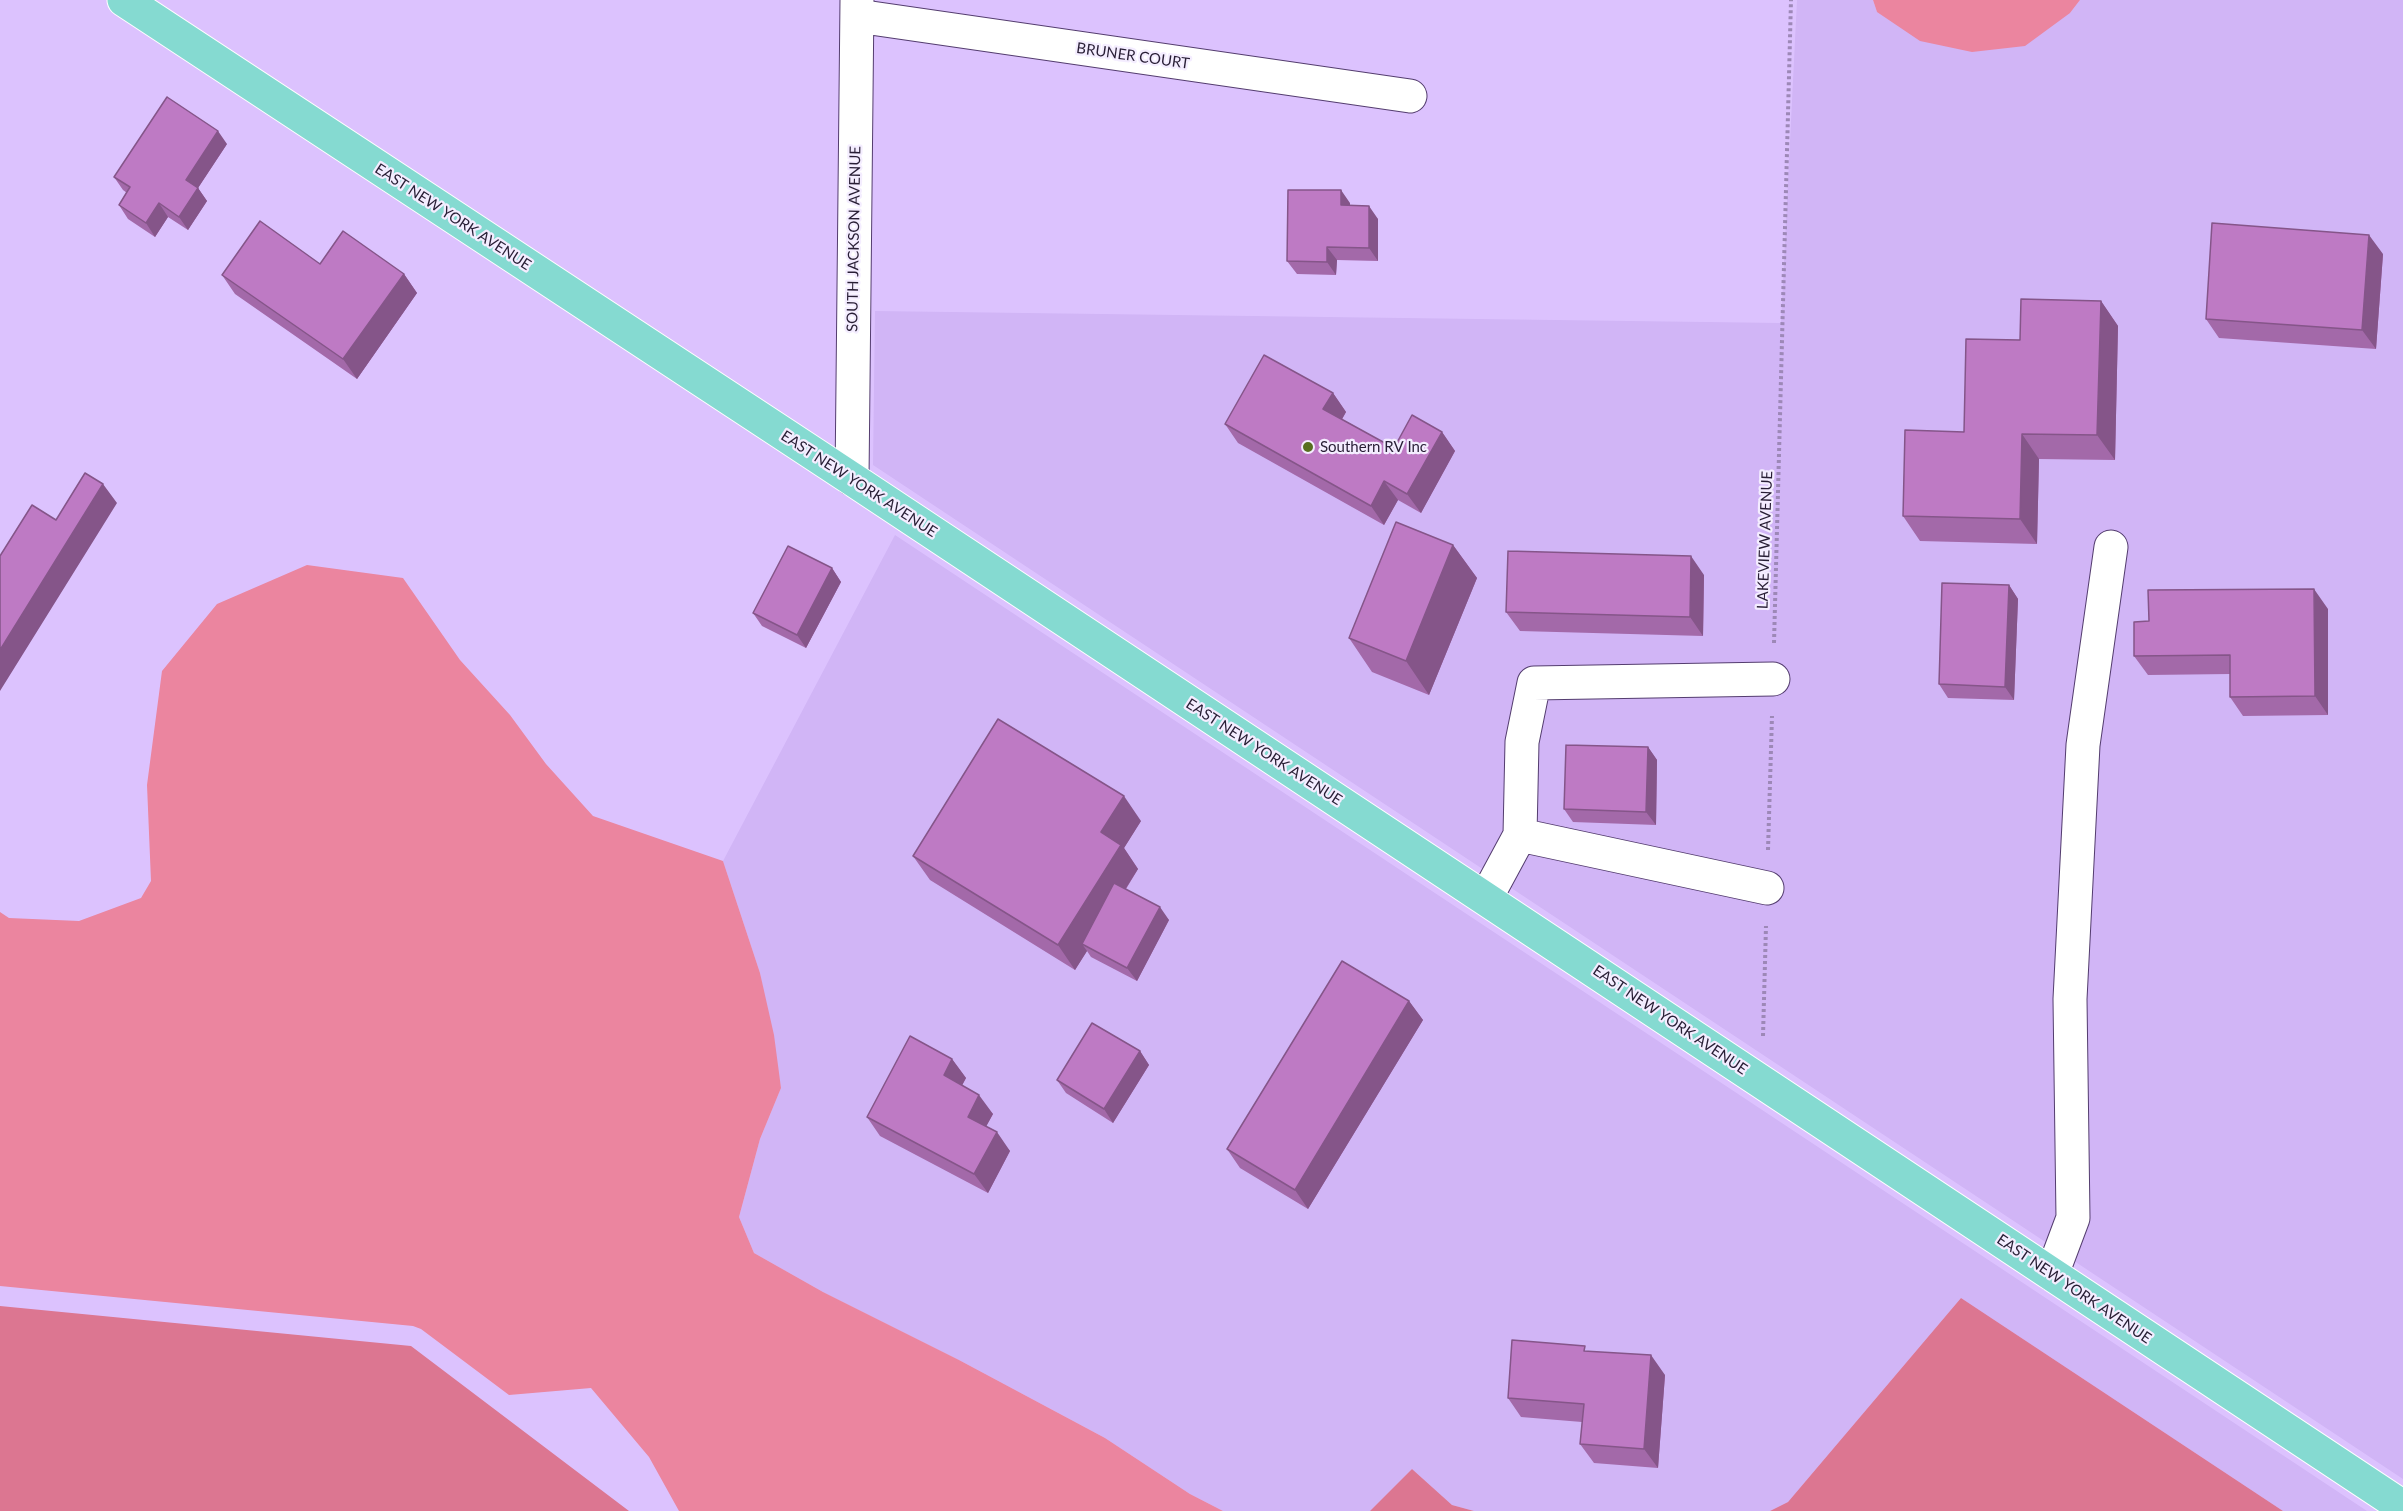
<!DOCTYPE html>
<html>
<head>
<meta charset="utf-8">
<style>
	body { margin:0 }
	canvas { display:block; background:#dcc2fe }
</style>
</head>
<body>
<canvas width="2403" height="1511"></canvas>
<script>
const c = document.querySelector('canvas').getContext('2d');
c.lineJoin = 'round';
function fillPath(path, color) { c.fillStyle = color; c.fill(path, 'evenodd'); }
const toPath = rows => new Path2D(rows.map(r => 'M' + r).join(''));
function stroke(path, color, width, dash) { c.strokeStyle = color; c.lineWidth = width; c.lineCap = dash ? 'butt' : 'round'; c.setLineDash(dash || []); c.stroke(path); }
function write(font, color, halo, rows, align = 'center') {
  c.font = font + ' Lato,sans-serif'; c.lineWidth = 4.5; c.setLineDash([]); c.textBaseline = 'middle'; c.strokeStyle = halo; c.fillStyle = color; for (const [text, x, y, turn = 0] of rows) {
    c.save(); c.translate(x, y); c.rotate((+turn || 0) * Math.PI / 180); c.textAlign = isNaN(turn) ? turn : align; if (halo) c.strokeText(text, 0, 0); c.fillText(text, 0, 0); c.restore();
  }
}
fillPath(toPath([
	[1797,0,1873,0,1877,12,2070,13,2080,0,2403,0,2403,1479,873,465,875,311,1781,323],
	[895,535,2367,1511,2283,1511,1961,1298,1788,1502,1770,1511,1474,1511,1452,1505,1412,1469,1370,1511,1223,1511,1190,1494,1105,1438,959,1360,823,1292,754,1253,739,1217,760,1139,781,1088,760,973,723,861]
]), '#d1b5f6');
fillPath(toPath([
	[1873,0,2080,0,2070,13,2025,46,1972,52,1920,41,1877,12],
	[307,565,403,578,460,660,510,715,546,764,593,816,723,861,760,973,774,1035,781,1088,760,1139,739,1217,754,1253,823,1292,959,1360,1105,1438,1190,1494,1223,1511,679,1511,649,1457,591,1388,509,1395,421,1329,413,1326,0,1286,0,912,9,918,79,921,141,898,151,881,147,785,162,671,217,604]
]), '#eb859f');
fillPath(toPath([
	[1961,1298,2283,1511,1770,1511,1788,1502],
	[0,1306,411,1346,629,1511,0,1511],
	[1412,1469,1452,1505,1474,1511,1370,1511]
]), '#dc7691');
const minor = toPath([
	[857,16,1410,96],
	[852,479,857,0],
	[1767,888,1520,835,1522,742,1534,683,1773,679],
	[1486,898,1520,835],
	[2052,1274,2073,1218,2070,999,2083,745,2111,547]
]);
const major = toPath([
	[124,0,852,479,2403,1507]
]);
stroke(minor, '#543d6f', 35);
stroke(major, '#fff', 35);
stroke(toPath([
	[1774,643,1791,0],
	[1768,850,1772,716],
	[1763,1036,1766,926]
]), '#9d88b7', 4, [3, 3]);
stroke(minor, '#fff', 33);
stroke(major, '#85dad1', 33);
fillPath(toPath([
	[227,144,198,188,207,201,188,230,168,217,155,237,128,219,119,205,127,193,123,190,114,177],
	[1350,203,1350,205,1378,219,1378,261,1337,260,1336,275,1297,274,1287,261],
	[2383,254,2376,349,2219,338,2206,319],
	[320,264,404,274,417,293,357,379,235,294,222,275],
	[2101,301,2118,326,2115,460,2039,459,2037,544,1920,541,1903,516,1964,432,2020,340],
	[1333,393,1346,412,1342,419,1394,448,1442,432,1455,451,1421,513,1398,500,1384,525,1238,443,1225,424],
	[1453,545,1477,578,1429,695,1372,672,1349,638],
	[832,568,841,582,806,648,762,626,753,613],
	[1704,575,1703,636,1520,631,1506,612],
	[2009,585,2018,599,2014,700,1948,698,1939,684],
	[2328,609,2328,715,2243,716,2230,697,2230,674,2148,675,2134,656],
	[1648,747,1657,760,1656,825,1573,822,1564,809],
	[1141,821,1124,848,1138,869,1126,889,1169,920,1137,981,1091,957,1087,951,1075,970,930,880,913,856],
	[1409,1001,1423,1020,1308,1209,1240,1168,1227,1149],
	[1140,1051,1149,1065,1113,1123,1066,1093,1057,1080],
	[952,1059,966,1078,962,1085,993,1114,986,1126,1010,1151,988,1193,880,1136,867,1117],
	[1588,1351,1665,1375,1658,1468,1594,1463,1580,1444,1582,1422,1521,1417,1508,1398]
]), '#a369a9');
fillPath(toPath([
	[218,131,227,144,198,188,207,201,188,230,179,217,186,180],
	[1341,190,1350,203,1350,218,1341,205],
	[159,203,168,217,155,237,146,223],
	[1369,206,1378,219,1378,261,1369,248],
	[2369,235,2383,254,2376,349,2362,330],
	[1327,247,1337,260,1336,275,1327,262],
	[404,274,417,293,357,379,343,359],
	[2101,301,2118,326,2115,460,2097,435],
	[1333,393,1346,412,1337,428,1323,409],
	[1442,432,1455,451,1421,513,1407,494],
	[2022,434,2039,459,2037,544,2020,519],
	[1384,481,1398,500,1384,525,1371,506],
	[103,484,117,503,0,691,0,650],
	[1453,545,1477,578,1429,695,1406,661],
	[1691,556,1704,575,1703,636,1690,617],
	[832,568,841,582,806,648,797,635],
	[2009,585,2018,599,2014,700,2005,687],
	[2314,589,2328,609,2328,715,2315,696],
	[1648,747,1657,760,1656,825,1646,812],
	[1124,796,1141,821,1124,848,1138,869,1089,947,1082,944,1087,951,1075,970,1058,945,1101,832],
	[1160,907,1169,920,1137,981,1127,968],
	[1409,1001,1423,1020,1308,1209,1295,1190],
	[1140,1051,1149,1065,1113,1123,1104,1109],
	[952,1059,966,1078,957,1095,944,1075],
	[979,1095,993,1114,981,1136,968,1117],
	[997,1132,1010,1151,988,1193,974,1174],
	[1651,1355,1665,1375,1658,1468,1644,1449]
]), '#855589');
const building = toPath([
	[167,97,218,131,186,180,198,188,179,217,159,203,146,223,119,205,130,187,114,177,167,97],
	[1288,190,1341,190,1341,205,1369,206,1369,248,1327,247,1327,262,1287,261,1288,190],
	[260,221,320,264,343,231,404,274,343,359,222,275,260,221],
	[2212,223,2369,235,2362,330,2206,319,2212,223],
	[2021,299,2101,301,2097,435,2022,434,2020,519,1903,516,1905,430,1964,432,1966,339,2020,340,2021,299],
	[1264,355,1333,393,1323,409,1394,448,1412,415,1442,432,1407,494,1384,481,1371,506,1225,424,1264,355],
	[85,473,103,484,0,650,0,556,32,505,56,520,85,473],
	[1396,522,1453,545,1406,661,1349,638,1396,522],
	[788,546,832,568,797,635,753,613,788,546],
	[1508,551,1691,556,1690,617,1506,612,1508,551],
	[1942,583,2009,585,2005,687,1939,684,1942,583],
	[2314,589,2315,696,2230,697,2230,655,2134,656,2134,622,2149,621,2148,590,2314,589],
	[998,719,1124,796,1101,832,1121,845,1058,945,913,856,998,719],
	[1566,745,1648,747,1646,812,1564,809,1566,745],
	[1114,883,1160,907,1127,968,1082,944,1114,883],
	[1342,961,1409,1001,1295,1190,1227,1149,1342,961],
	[1092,1023,1140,1051,1104,1109,1057,1080,1092,1023],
	[910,1036,952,1059,944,1075,979,1095,968,1117,997,1132,974,1174,867,1117,910,1036],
	[1512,1340,1585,1346,1584,1351,1651,1355,1644,1449,1580,1444,1584,1404,1508,1398,1512,1340]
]);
fillPath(building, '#be7ac4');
stroke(building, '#855589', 1.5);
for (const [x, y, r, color] of [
	[1308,447,6,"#586f20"]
]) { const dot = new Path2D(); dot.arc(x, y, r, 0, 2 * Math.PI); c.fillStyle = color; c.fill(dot); stroke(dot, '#f4edff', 2); }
write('15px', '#281e35', '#f4edff', [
	["BRUNER COURT",1133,56,8],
	["EAST NEW YORK AVENUE",453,217,33],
	["SOUTH JACKSON AVENUE",854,239,-89],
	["EAST NEW YORK AVENUE",859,484,33],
	["LAKEVIEW AVENUE",1765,540,-88],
	["EAST NEW YORK AVENUE",1264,752,33],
	["EAST NEW YORK AVENUE",1670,1020,34],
	["EAST NEW YORK AVENUE",2074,1289,34]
]);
write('15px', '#281e35', '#f4edff', [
	["Southern RV Inc",1320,447]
], 'left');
</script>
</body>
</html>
